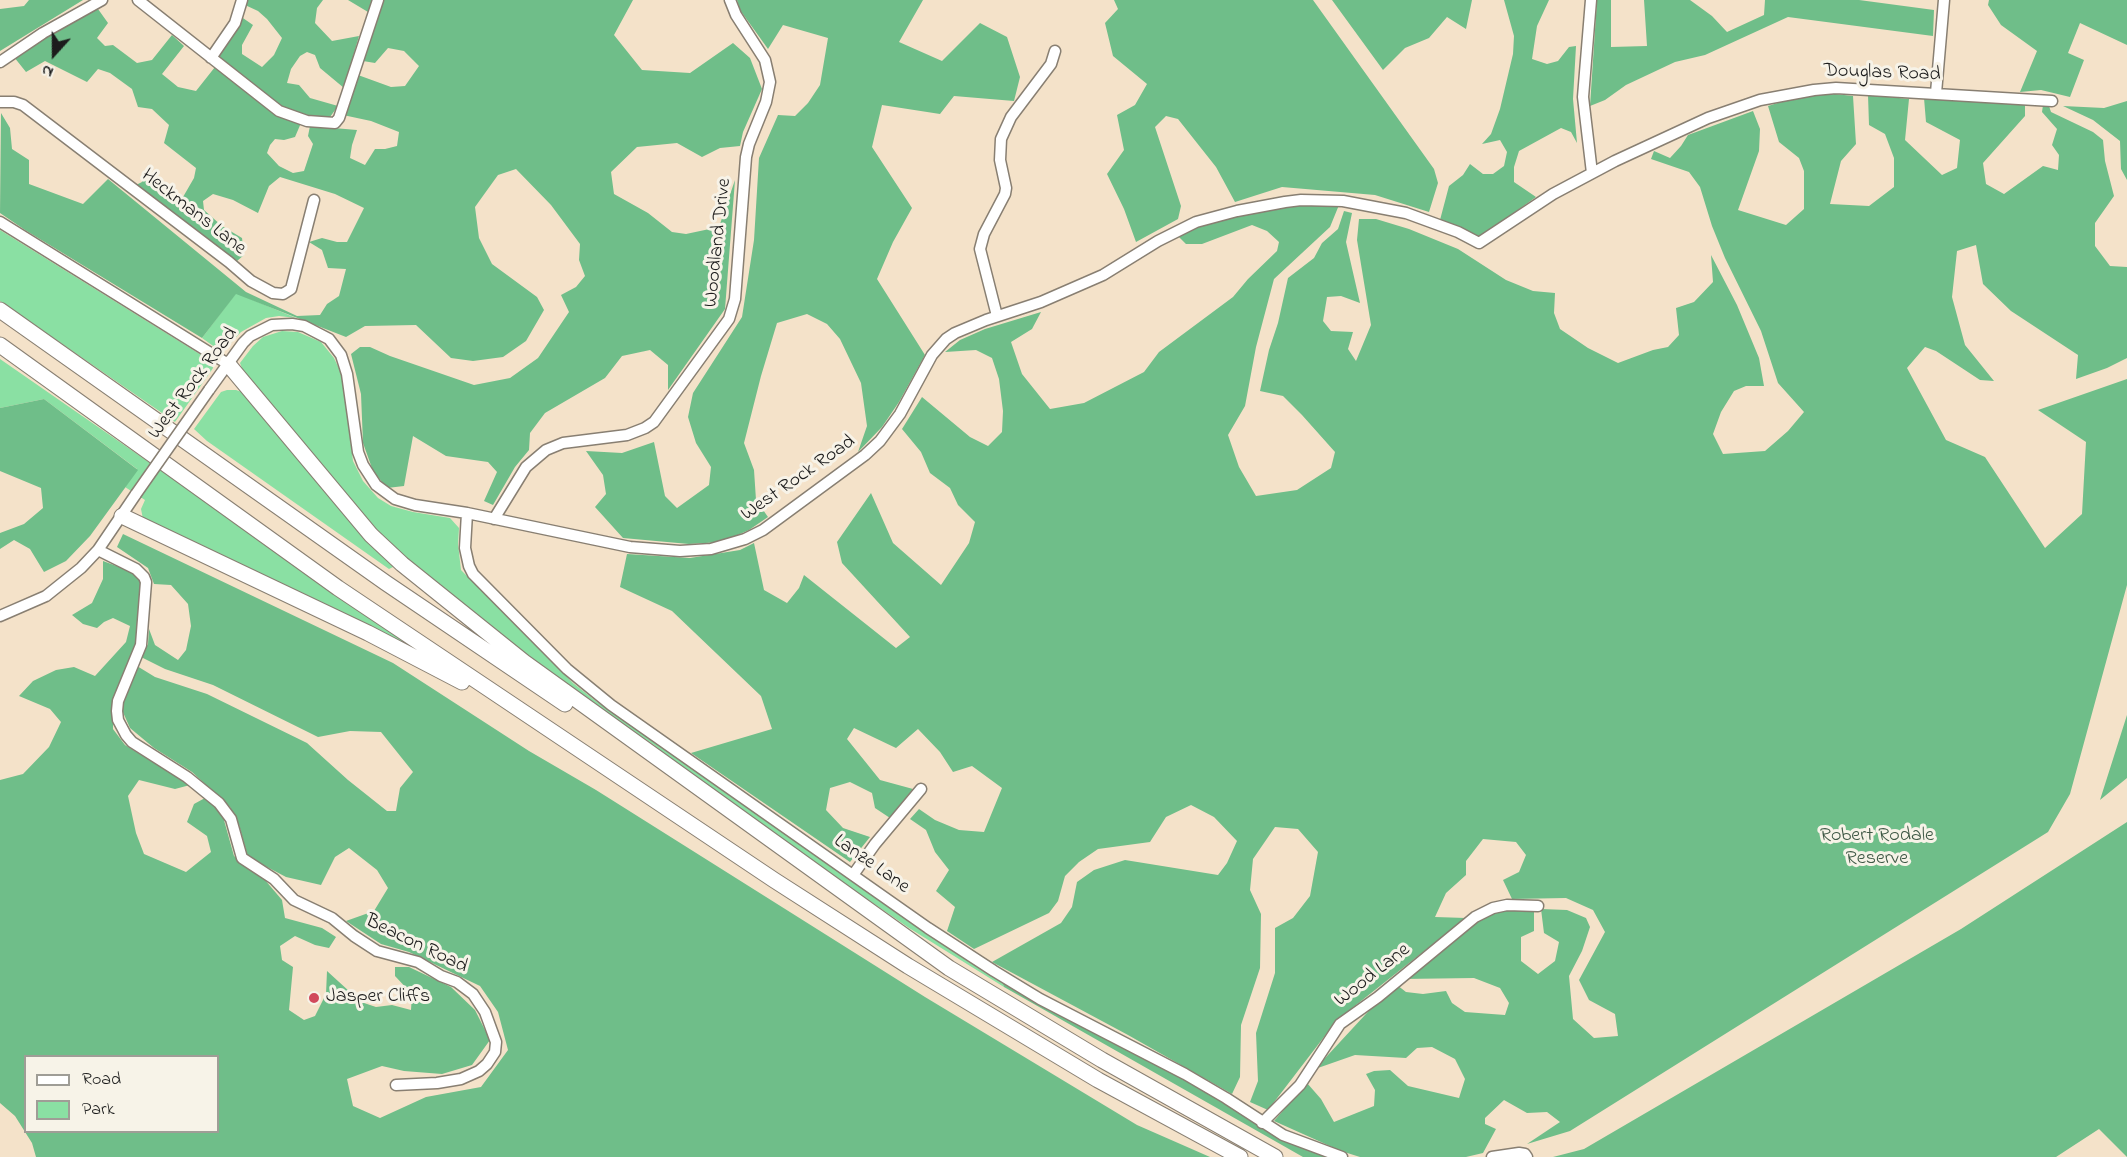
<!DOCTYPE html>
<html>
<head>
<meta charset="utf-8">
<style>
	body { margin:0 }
	#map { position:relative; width:2127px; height:1157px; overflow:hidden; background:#f4e2c9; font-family:"Indie Flower",sans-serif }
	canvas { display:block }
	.legend { position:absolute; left:24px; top:1055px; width:195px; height:78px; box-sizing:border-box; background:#f7f3e8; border:2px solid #9f9d96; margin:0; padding:8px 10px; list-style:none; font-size:18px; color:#1c1c1c }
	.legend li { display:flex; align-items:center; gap:12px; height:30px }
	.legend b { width:30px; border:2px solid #9f9d96 }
	.north { position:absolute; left:24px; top:24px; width:60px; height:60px; -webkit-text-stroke:4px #f7f3e8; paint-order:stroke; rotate:201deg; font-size:16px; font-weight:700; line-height:24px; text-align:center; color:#1c1c1c }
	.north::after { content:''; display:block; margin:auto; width:21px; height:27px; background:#1c1c1c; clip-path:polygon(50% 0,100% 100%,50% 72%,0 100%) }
</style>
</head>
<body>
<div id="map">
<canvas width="2127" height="1157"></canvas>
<ul class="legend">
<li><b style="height:8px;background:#fff"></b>Road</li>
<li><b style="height:16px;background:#8ae0a3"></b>Park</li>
</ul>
<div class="north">N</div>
</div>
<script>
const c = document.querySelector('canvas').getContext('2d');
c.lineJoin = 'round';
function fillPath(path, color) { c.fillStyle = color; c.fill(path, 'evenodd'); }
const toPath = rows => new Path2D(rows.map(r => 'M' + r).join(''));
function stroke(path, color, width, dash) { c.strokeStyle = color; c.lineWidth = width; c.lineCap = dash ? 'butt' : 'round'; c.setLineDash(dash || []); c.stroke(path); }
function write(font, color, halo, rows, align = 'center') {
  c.font = font + ' "Indie Flower",sans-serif'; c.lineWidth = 6; c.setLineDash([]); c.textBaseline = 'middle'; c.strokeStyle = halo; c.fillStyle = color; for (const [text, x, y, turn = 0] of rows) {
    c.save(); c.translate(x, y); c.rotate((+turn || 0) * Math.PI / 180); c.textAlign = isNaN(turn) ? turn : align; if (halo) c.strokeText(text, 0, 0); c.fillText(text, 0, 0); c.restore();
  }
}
fillPath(toPath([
	[0,230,211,361,213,368,209,374,175,422,0,301],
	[236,293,296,318,279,316,266,318,241,332,226,348,216,348,202,338],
	[282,331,298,332,321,342,334,358,342,375,353,461,363,481,378,498,391,506,413,512,450,518,459,528,458,544,461,570,573,683,597,702,1001,979,1004,987,909,928,700,783,654,745,564,684,388,544,245,376,240,363,253,346,263,337],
	[0,359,228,517,431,658,143,519,141,509,145,500,125,487,137,469,44,399,0,408],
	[227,390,236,390,242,392,395,566,389,569,207,441,194,429,221,392]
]), '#8ae0a3');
fillPath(toPath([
	[29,0,83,0,0,51,0,9,24,6],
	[246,0,323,0,317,8,315,23,332,41,359,36,344,88,320,68,315,55,307,52,300,56,291,69,287,83,299,85,310,98,338,106,330,117,307,116,283,107,217,56,236,31,240,16,253,25,242,45,242,54,262,67,274,55,282,38,267,19,258,11,245,5],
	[348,0,372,0,368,12],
	[384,0,633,0,614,35,642,70,690,73,733,43,750,58,762,89,743,132,740,146,720,148,702,157,677,143,637,147,611,172,614,194,648,213,672,232,686,234,719,227,735,180,725,309,668,390,668,365,650,350,622,356,605,378,545,413,530,433,529,450,515,467,493,505,484,501,497,472,488,462,446,456,413,436,404,486,387,488,373,471,363,443,361,394,351,354,360,347,370,347,390,356,474,385,510,378,538,358,569,312,561,295,576,287,585,276,579,260,580,244,551,205,516,169,498,175,475,207,479,238,492,264,537,297,544,310,526,341,503,357,473,361,451,358,416,325,365,326,346,337,236,294,202,338,25,230,0,213,1,113,10,128,12,149,29,160,29,184,83,204,108,179,246,292,297,316,320,315,327,304,339,296,346,269,328,268,322,250,309,242,322,238,337,242,347,242,364,208,335,194,280,177,269,186,258,213,233,200,213,194,203,201,204,210,222,226,242,238,244,255,237,261,136,185,142,182,146,173,155,179,154,189,174,199,183,197,194,178,196,168,164,143,169,125,152,109,138,107,132,89,110,73,98,69,87,82,45,61,26,72,14,57,48,35,98,9,108,23,97,38,105,46,113,45,137,63,152,60,172,35,184,46,162,74,178,87,196,91,215,67,274,114,301,123,295,137,284,140,275,139,270,145,267,153,279,166,293,173,304,171,313,144,308,136,310,126,357,130,352,145,350,158,365,165,375,149,385,149,397,146,399,132,371,121,343,115,358,75,391,87,405,86,419,66,404,51,388,48,375,63,363,61,381,2],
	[737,0,923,0,899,42,942,61,980,23,1007,37,1020,77,1014,101,954,96,940,114,882,105,872,147,912,208,893,242,877,279,925,355,899,402,882,427,858,452,867,426,861,383,840,339,827,324,807,314,777,323,761,376,744,443,754,470,756,500,768,517,749,530,722,542,689,544,623,538,595,507,606,494,603,475,586,451,622,453,654,442,665,496,677,508,709,485,711,467,696,443,688,417,693,393,742,317,754,240,759,158,778,115,795,116,808,103,820,85,828,38,783,25,768,49,740,10],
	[1114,0,1313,0,1434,169,1438,183,1429,212,1375,195,1282,187,1235,202,1216,167,1178,119,1166,116,1155,127,1181,206,1178,219,1136,242,1124,209,1107,174,1124,150,1117,115,1135,105,1147,84,1113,56,1105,23,1118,9],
	[1332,0,1472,0,1466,29,1447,17,1429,38,1405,48,1383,70],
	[1504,0,1549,0,1537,26,1532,59,1547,64,1558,61,1569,47,1576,46,1573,99,1577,143,1571,132,1561,128,1519,151,1514,167,1514,182,1536,197,1479,238,1440,220,1449,186,1463,175,1470,164,1483,174,1493,174,1504,166,1507,152,1500,140,1482,144,1491,134,1500,109,1513,54,1514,36],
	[1597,0,1611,0,1611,47,1647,46,1644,0,1690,0,1712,16,1727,32,1764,15,1765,0,1859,0,1934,10,1933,36,1788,17,1705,55,1675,62,1626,85,1605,100,1590,106],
	[1989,0,2127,0,2127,45,2080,23,2068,53,2084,60,2070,97,2041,90,2020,92,2037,51,2001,25,1988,5],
	[1835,94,1853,96,1856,144,1841,161,1830,204,1869,206,1894,187,1894,158,1885,134,1869,125,1868,95,1909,99,1905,140,1942,175,1957,168,1960,140,1926,122,1924,98,2025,105,2025,116,1983,163,1986,184,2004,194,2043,166,2058,170,2059,155,2052,145,2057,129,2042,112,2043,105,2049,106,2051,112,2093,132,2103,140,2105,161,2114,196,2095,223,2095,246,2110,266,2127,267,2127,358,2107,368,2076,379,2078,355,2011,311,1983,284,1976,245,1957,251,1952,297,1965,345,1994,381,1980,380,1936,351,1925,347,1907,368,1946,440,1985,457,2045,548,2082,514,2086,442,2038,410,2127,379,2127,585,2070,794,2048,832,1570,1131,1527,1144,1560,1122,1547,1112,1527,1113,1504,1100,1485,1118,1485,1124,1496,1129,1483,1153,1466,1157,1360,1157,1341,1151,1274,1121,1307,1083,1321,1099,1334,1122,1374,1106,1375,1090,1366,1074,1374,1071,1390,1070,1408,1086,1459,1098,1465,1079,1455,1059,1432,1047,1417,1048,1406,1058,1355,1055,1315,1069,1377,1002,1397,985,1406,992,1423,994,1446,991,1452,1003,1465,1012,1505,1015,1509,1003,1500,988,1474,978,1402,979,1484,916,1505,909,1534,910,1534,931,1521,937,1521,961,1538,974,1555,961,1559,942,1544,933,1541,909,1567,910,1586,918,1590,927,1582,951,1569,976,1573,1019,1594,1038,1618,1036,1615,1014,1589,1000,1579,980,1605,932,1593,910,1566,898,1512,899,1503,880,1519,872,1526,855,1516,842,1483,839,1466,861,1466,875,1446,893,1435,917,1466,918,1337,1020,1268,1110,1250,1102,1258,1081,1256,1033,1275,973,1275,928,1293,918,1310,896,1318,852,1298,829,1275,827,1253,859,1250,890,1261,914,1260,968,1241,1025,1240,1077,1232,1094,1128,1035,992,962,1061,923,1072,907,1077,882,1094,870,1125,860,1218,875,1227,863,1237,841,1214,817,1191,805,1166,817,1150,842,1098,849,1079,862,1065,876,1058,901,1049,913,974,949,947,931,955,907,936,891,949,870,935,852,926,830,910,819,919,809,935,820,959,830,984,832,1002,788,972,766,953,772,940,752,918,729,896,748,854,728,847,739,880,780,913,789,890,818,875,808,872,793,850,782,830,788,826,810,843,828,870,837,850,862,691,753,772,729,761,696,672,611,620,587,627,554,690,558,740,550,754,543,764,590,787,603,799,588,804,575,896,648,910,637,842,563,837,542,871,493,893,543,941,585,969,543,975,522,958,505,950,488,930,473,921,452,902,429,922,397,970,437,988,446,1002,432,1003,411,999,379,992,358,976,350,945,352,960,340,985,329,1041,312,1032,329,1011,342,1022,374,1050,409,1084,403,1144,372,1159,352,1233,297,1248,279,1277,251,1279,242,1267,231,1252,225,1202,244,1186,244,1177,235,1194,226,1252,212,1303,205,1339,205,1330,227,1274,279,1256,347,1245,406,1228,435,1239,467,1256,496,1297,490,1331,468,1335,452,1302,415,1283,396,1260,391,1269,350,1278,323,1288,278,1314,258,1322,243,1338,229,1344,211,1352,213,1346,242,1360,303,1341,296,1327,297,1323,321,1331,331,1353,332,1348,349,1356,361,1371,325,1357,240,1359,219,1376,219,1409,229,1458,249,1506,280,1533,291,1555,293,1554,313,1560,329,1588,348,1618,363,1653,350,1668,347,1679,335,1676,308,1694,302,1713,282,1711,255,1737,305,1759,358,1764,386,1746,386,1734,391,1721,412,1713,434,1723,454,1765,451,1788,431,1804,412,1778,383,1761,331,1725,258,1712,226,1700,187,1689,172,1651,159,1654,151,1670,158,1681,146,1688,135,1753,111,1760,129,1759,151,1738,210,1786,225,1804,209,1804,171,1799,158,1779,142,1768,106,1797,97],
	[2127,101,2127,180,2121,169,2120,141,2093,120,2063,106,2104,108],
	[44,399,138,470,90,536,66,561,44,572,30,549,14,540,0,549,0,533,24,524,43,508,41,488,0,471,0,408],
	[123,534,393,663,529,751,596,790,925,997,1137,1125,1210,1157,36,1157,32,1143,15,1116,0,1103,0,780,23,774,49,747,61,722,50,709,19,696,33,681,56,670,74,667,95,676,126,642,130,626,113,618,104,622,97,628,83,624,72,615,92,603,103,579,103,561,130,571,142,583,137,646,113,699,113,729,125,745,190,785,175,789,139,780,128,796,136,833,144,854,186,872,211,852,207,836,187,822,194,804,205,798,222,813,234,856,265,880,282,900,285,918,322,928,336,937,329,948,315,945,295,936,280,946,282,960,293,967,289,1010,304,1020,315,1016,326,994,327,971,361,1002,376,1007,392,1005,411,1010,412,994,395,976,395,967,409,967,451,987,475,1010,490,1040,472,1065,442,1074,404,1071,382,1066,347,1079,353,1106,380,1118,426,1097,481,1087,508,1050,498,1012,480,986,409,952,381,944,346,921,374,911,388,888,377,870,349,848,335,857,321,885,286,877,248,857,239,825,230,807,192,772,154,748,130,728,122,710,125,694,137,666,155,677,207,694,307,743,348,780,387,811,396,811,400,788,413,772,381,732,350,731,318,737,213,685,165,669,141,657,148,644,149,629,155,645,178,660,186,650,191,626,188,604,171,585,154,584,148,568,117,547],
	[26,1056,218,1056,218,1132,26,1132],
	[2127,715,2127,778,2100,800],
	[2127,822,2127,1157,2099,1129,2056,1157,1553,1157,1584,1149,1961,929],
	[1001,979,1333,1157,1303,1157,1004,987]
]), '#6fbe89');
const minor = toPath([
	[138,0,279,111,307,121,335,123,339,118,378,0],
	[1591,0,1583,97,1592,173],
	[211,58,235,23,242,0],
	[0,62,43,33,102,0],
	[1936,93,1944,0],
	[0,102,14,102,23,105,229,262,251,281,273,293,283,294,291,289,314,200],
	[0,222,228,364],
	[997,316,980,249,984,234,1005,194,1006,188,1000,160,1001,139,1011,117,1051,64,1055,51],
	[209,390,243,343,250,336,272,325,292,324,304,326,329,339,341,355,347,374,358,452,363,465,376,485,395,499,415,505,467,513,630,547,680,551,711,549,745,539,763,530,865,455,880,441,900,414,932,355,946,339,955,333,986,320,1041,302,1103,275,1158,241,1196,222,1237,211,1285,202,1301,200,1343,201,1406,213,1458,232,1479,243,1553,194,1615,161,1708,118,1760,100,1814,90,1836,88,2052,101],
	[467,513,465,548,469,566,473,574,567,669,611,705,928,928,994,971,1040,999,1185,1074,1226,1098,1283,1135,1342,1157],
	[494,519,526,467,546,450,563,443,627,435,645,428,654,422,729,319,735,299,746,157,749,144,766,102,770,82,765,60,736,15,730,0],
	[98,550,136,569,144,577,146,582,141,645,118,701,117,711,118,720,126,735,132,742,187,777,219,803,231,819,242,858,274,879,294,900,332,918,354,936,377,951,418,962,441,976,457,982,473,994,485,1012,496,1042,495,1052,487,1064,479,1071,461,1079,437,1083,396,1085],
	[0,616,46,596,81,568,98,550,136,494],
	[853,875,875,844,921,789],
	[1262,1123,1300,1085,1340,1024,1378,997,1475,917,1493,908,1507,905,1538,906],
	[1492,1157,1519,1153,1525,1154,1527,1157]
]);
const highway = toPath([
	[0,310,386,583,565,704],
	[0,345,338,588,774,880,908,966,1098,1080,1240,1157],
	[228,364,371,535,402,564,524,662,949,968,1102,1060,1275,1157],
	[122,516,368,633,462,682]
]);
stroke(minor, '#887f72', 13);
stroke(highway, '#887f72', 17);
stroke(minor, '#fff', 10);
stroke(highway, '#fff', 15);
const minorBridge = toPath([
	[136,494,209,390]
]);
stroke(minorBridge, '#887f72', 13, []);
stroke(minorBridge, '#fff', 10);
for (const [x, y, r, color] of [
	[314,998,6,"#d1495b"]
]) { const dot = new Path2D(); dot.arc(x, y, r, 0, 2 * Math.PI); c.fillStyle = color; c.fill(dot); stroke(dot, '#f7f3e8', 2); }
write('20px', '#1c1c1c', '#f7f3e8', [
	["Douglas Road",1882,74,2],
	["Heckmans Lane",193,213,38],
	["Woodland Drive",719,243,-84],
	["West Rock Road",194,384,-53],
	["West Rock Road",799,479,-35],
	["Lanze Lane",871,865,35],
	["Beacon Road",416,945,26],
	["Wood Lane",1373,976,-38]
]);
write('20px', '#3d5744', '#f7f3e8', [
	["Robert Rodale",1877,837],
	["Reserve",1877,860]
]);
write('20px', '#1c1c1c', '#f7f3e8', [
	["Jasper Cliffs",326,998]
], 'left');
</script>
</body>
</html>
